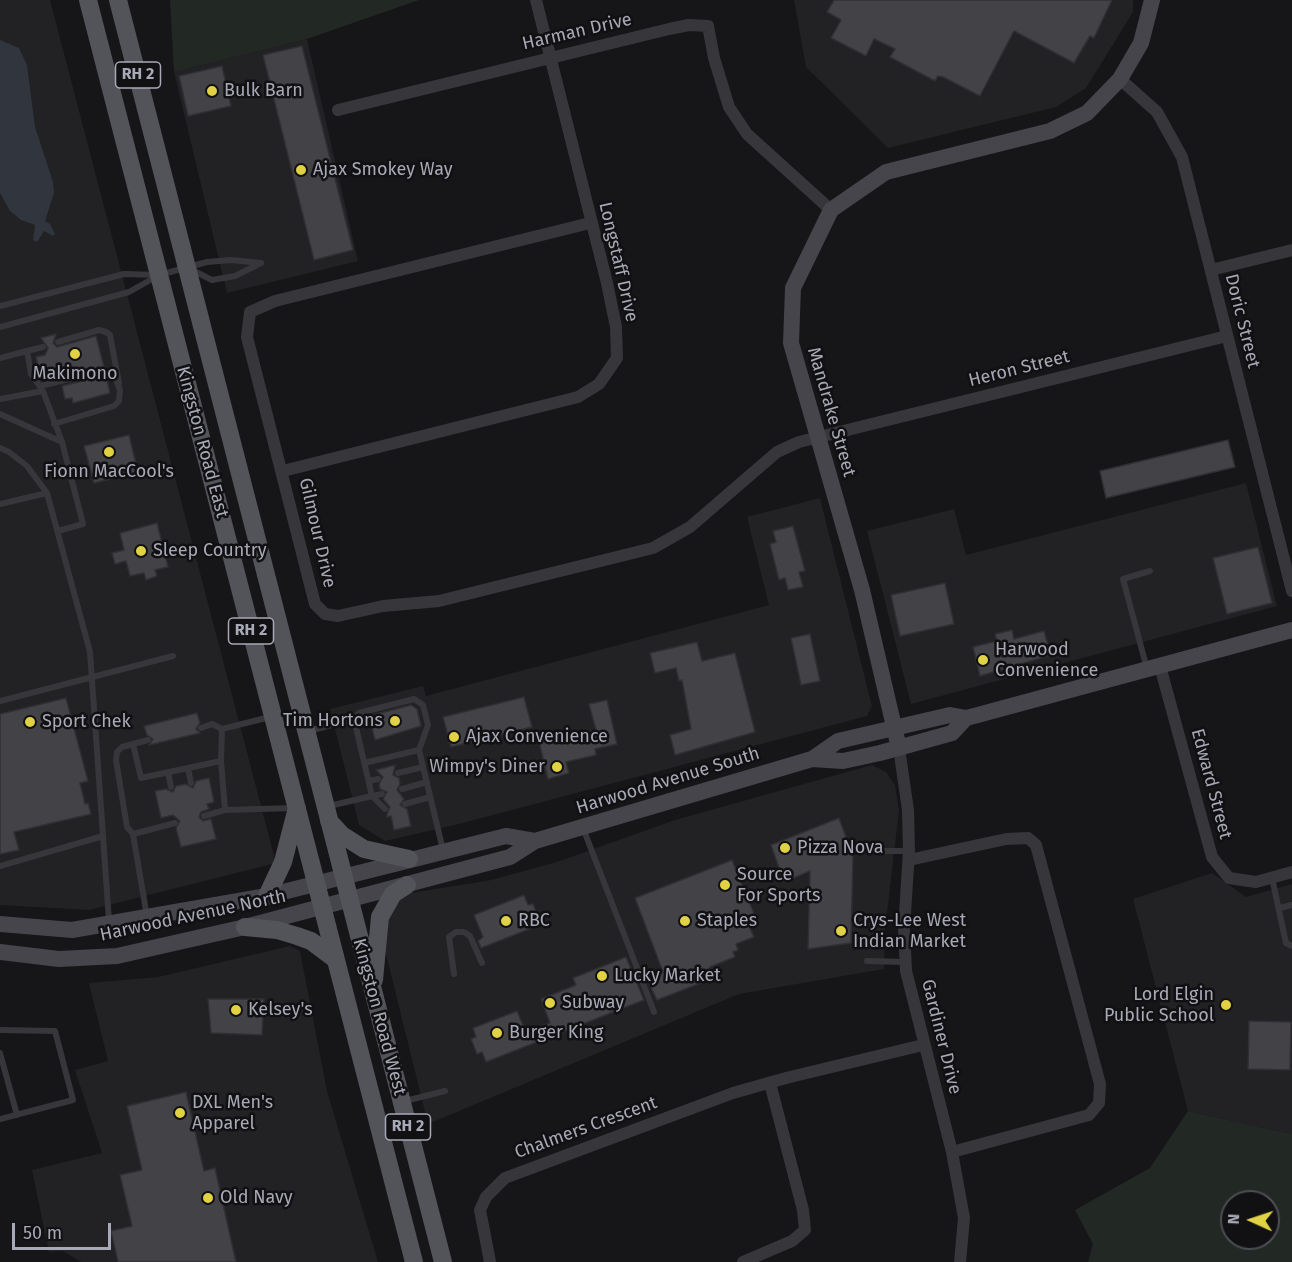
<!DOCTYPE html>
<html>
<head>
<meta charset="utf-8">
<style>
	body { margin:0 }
	#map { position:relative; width:1292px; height:1262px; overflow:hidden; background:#161517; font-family:"Fira Sans",sans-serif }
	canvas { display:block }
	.north { position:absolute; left:1220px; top:1190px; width:60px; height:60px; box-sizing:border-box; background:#111012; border:2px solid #4d4d54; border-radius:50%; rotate:273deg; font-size:16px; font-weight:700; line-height:24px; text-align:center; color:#a8a9b6 }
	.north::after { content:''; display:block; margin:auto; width:21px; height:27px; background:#e0d244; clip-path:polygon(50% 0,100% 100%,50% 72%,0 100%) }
	.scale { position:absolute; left:12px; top:1223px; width:99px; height:27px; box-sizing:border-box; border:3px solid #a8a9b6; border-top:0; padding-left:8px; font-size:18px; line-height:21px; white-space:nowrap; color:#a8a9b6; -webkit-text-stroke:4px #111012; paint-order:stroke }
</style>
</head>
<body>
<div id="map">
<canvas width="1292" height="1262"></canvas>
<div class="north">N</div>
<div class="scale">50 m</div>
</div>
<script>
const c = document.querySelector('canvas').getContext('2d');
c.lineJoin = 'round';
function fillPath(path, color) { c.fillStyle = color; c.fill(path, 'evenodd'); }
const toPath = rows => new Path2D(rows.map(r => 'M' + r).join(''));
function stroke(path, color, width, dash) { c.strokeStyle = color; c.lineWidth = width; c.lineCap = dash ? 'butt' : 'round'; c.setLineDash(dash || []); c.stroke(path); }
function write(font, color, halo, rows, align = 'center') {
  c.font = font + ' "Fira Sans",sans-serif'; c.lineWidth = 5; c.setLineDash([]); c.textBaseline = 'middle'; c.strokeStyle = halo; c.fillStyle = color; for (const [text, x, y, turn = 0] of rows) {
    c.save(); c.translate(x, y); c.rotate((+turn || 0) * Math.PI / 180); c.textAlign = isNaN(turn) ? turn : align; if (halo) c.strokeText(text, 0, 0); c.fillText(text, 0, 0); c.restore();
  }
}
fillPath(toPath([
	[0,0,50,0,276,863,89,910,0,905],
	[794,0,1133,0,1133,12,1086,88,1056,107,888,148,806,67],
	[307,39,358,261,227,293,174,72],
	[1246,483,1277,606,911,704,867,531,954,509,966,555],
	[820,498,872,706,867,716,459,824,385,841,359,825,330,709,423,686,426,696,769,605,747,517],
	[872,765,886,772,895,785,899,810,885,931,884,969,739,994,428,1124,384,946,385,923,399,897,411,893,491,880,557,862,675,820],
	[1212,873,1246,897,1292,884,1292,1134,1188,1111,1133,899],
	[290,946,300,951,327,1091,378,1262,81,1262,63,1251,49,1252,32,1170,102,1153,75,1070,108,1061,89,983,158,977]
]), '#222124');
fillPath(toPath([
	[170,0,419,0,307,39,174,72],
	[1188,1111,1292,1134,1292,1262,1088,1262,1093,1244,1075,1210,1150,1168],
	[1232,1202,1268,1202,1268,1238,1232,1238]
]), '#222924');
fillPath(toPath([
	[0,40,19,48,27,65,35,127,53,182,54,193,45,221,50,224,55,234,53,236,44,231,37,242,33,240,35,225,21,220,10,211,0,193]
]), '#30353e');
const building = toPath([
	[834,0,1112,0,1094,38,1090,36,1074,63,1014,31,980,96,943,77,938,76,935,81,916,71,890,57,895,49,874,39,866,56,831,38,841,20,827,12,834,0],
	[302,46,353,250,314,260,263,55,302,46],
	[222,66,231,106,188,116,179,76,222,66],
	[56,334,53,343,57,347,96,336,104,367,50,378,48,371,40,374,36,357,45,355,48,348,41,338,56,334],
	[98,377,107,380,110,393,73,403,72,398,65,399,62,386,98,377],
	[129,435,138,472,94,483,84,446,129,435],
	[1228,440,1235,467,1106,498,1100,471,1228,440],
	[157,523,168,567,155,570,157,576,146,580,144,573,130,576,126,561,115,564,112,553,124,550,120,533,157,523],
	[793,526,805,571,799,572,803,587,788,590,785,578,779,580,770,544,776,542,773,531,793,526],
	[1258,547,1272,603,1227,614,1213,558,1258,547],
	[945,583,954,624,900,636,891,595,945,583],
	[1012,630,1014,639,1044,631,1051,655,980,676,973,647,997,641,995,634,1012,630],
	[810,634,820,681,801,685,791,638,810,634],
	[697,642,702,661,735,653,755,732,675,755,670,735,691,729,682,680,679,681,676,668,655,673,650,653,697,642],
	[524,697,532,727,451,747,443,717,524,697],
	[66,698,88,781,80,783,85,804,88,803,91,814,14,832,19,850,0,854,0,714,66,698],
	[607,700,617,744,595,749,596,755,566,762,569,773,548,779,538,737,559,732,561,739,596,730,589,704,607,700],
	[411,705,417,709,421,726,375,740,369,716,411,705],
	[197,713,200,723,196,729,200,733,149,745,153,739,147,735,144,726,197,713],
	[395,765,393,775,399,778,400,784,397,790,404,799,400,805,407,809,411,826,394,830,391,816,387,817,387,814,390,807,383,799,387,792,380,789,379,784,383,777,376,770,395,765],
	[209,778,214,802,207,804,209,809,201,812,199,817,203,821,211,819,216,839,181,847,176,828,180,821,173,815,161,818,155,791,166,789,173,792,176,786,186,784,193,788,196,781,209,778],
	[839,818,853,856,851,943,808,949,810,871,784,882,771,845,839,818],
	[732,860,757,921,748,924,754,937,736,944,738,950,733,952,735,957,710,967,714,978,657,1000,646,978,663,972,635,898,732,860],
	[524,895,528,905,533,904,538,916,534,918,537,926,481,948,478,941,483,937,474,915,524,895],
	[626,957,644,1000,486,1062,482,1052,477,1054,471,1039,476,1037,473,1028,517,1011,526,1032,550,1023,541,999,576,985,573,978,626,957],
	[208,999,264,999,262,1035,211,1033,208,999],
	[1249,1021,1291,1022,1290,1070,1248,1069,1249,1021],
	[186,1092,204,1171,215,1168,236,1262,118,1262,111,1231,132,1226,120,1175,142,1170,127,1106,186,1092]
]);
fillPath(building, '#424247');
stroke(building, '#302f33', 1.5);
stroke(toPath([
	[190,269,212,280,235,276,261,263],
	[0,306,124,274,158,275],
	[0,327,129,292,159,275,207,262,231,260,261,263],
	[58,342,99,330,106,332,110,335,119,383],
	[27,351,43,347],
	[0,358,27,351,31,374,41,388],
	[40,386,98,372,107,373,116,380,120,390,119,401,114,406,54,424],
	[0,399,43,391,62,442,83,524,58,531],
	[0,414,62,442],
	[0,448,9,452,27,466,47,493,90,652,109,921],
	[0,504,47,493],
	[1147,669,1123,579,1150,571],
	[0,701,173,656],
	[354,719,359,713,414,699,423,705,428,725,419,750],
	[201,728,212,724,222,729],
	[309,731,354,719,372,796,329,806],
	[133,744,141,778,221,761,222,729,270,717],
	[221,761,225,810,294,808],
	[364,763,419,750,443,850],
	[188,768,191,783],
	[168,772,171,787],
	[398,773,423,767],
	[369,781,378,779],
	[402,789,427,782],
	[372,796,385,809],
	[372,796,382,794],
	[405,804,430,797],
	[204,816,225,810],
	[583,828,654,1012],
	[133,834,175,823],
	[871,851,909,851],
	[0,866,103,836],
	[1272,878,1286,943,1292,946],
	[1280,908,1292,905],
	[147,917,133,834,127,827,116,760,117,752,122,747,148,740],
	[867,961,905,962],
	[454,974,449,937,456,932,464,932,470,936,482,963],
	[0,1030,55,1031,73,1100,0,1119],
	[0,1053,17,1115],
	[405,1101,445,1091]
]), '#37373b', 6);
stroke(toPath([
	[1120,79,1157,112,1182,157,1292,591],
	[338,110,669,29,689,25,708,26,714,58,729,107,747,134,831,210],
	[590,223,275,301,250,312,247,337,315,604,325,614,338,616,383,606,439,601,653,548,690,527,777,452,799,442,1227,336],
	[1211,270,1292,250],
	[283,471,578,397,599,384,617,358,616,327,607,283,536,0],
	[1160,666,1212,857,1229,878,1256,882,1292,872],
	[899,748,908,810,909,851,904,929,906,971,952,1152,964,1218,960,1262],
	[909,860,1006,839,1028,838,1036,845,1100,1084,1099,1103,1089,1115,952,1152],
	[490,1262,480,1210,486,1197,505,1178,733,1093,786,1078,923,1045],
	[743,1262,792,1241,805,1230,803,1210,770,1083]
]), '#37373b', 12);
stroke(toPath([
	[899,748,862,590,791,343,793,288,831,210,886,172,1050,131,1087,113,1120,79,1141,43,1152,0],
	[812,759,843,761,880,753,952,733,966,718],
	[0,924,72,930,267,896,506,836,535,841],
	[0,952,59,959,117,956,245,927,510,857,535,841,812,759,838,741,950,715,966,718,974,716,1292,630]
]), '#45454b', 16);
stroke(toPath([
	[88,0,414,1262],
	[118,0,443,1262],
	[329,821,342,835,364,849,409,859],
	[267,896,283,862,297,808],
	[245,927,277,930,297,936,311,941,335,959],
	[374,980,380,917,393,894,407,885]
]), '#53535a', 18);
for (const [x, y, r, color] of [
	[212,91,6,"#e0d244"],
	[301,170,6,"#e0d244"],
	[75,354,6,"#e0d244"],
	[109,452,6,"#e0d244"],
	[141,551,6,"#e0d244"],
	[983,660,6,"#e0d244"],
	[395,721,6,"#e0d244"],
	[30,722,6,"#e0d244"],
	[454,737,6,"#e0d244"],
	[557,767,6,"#e0d244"],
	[785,848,6,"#e0d244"],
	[725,885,6,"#e0d244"],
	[506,921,6,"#e0d244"],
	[685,921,6,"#e0d244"],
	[841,931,6,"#e0d244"],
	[602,976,6,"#e0d244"],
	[550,1003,6,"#e0d244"],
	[1226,1005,6,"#e0d244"],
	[236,1010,6,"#e0d244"],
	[497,1033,6,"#e0d244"],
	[180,1113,6,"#e0d244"],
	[208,1198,6,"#e0d244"]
]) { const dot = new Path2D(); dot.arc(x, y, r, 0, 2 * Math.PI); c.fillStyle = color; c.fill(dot); stroke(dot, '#111012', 2); }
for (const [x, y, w] of [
	[138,75,45],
	[251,631,45],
	[408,1127,45]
]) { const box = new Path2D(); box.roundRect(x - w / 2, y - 13, w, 26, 4.5); c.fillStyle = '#111012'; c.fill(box); stroke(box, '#a8a9b6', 1.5); }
write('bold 16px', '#a8a9b6', null, [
	["RH 2",138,75],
	["RH 2",251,631],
	["RH 2",408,1127]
]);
write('18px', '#a8a9b6', '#111012', [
	["Harman Drive",577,32,-13],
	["Longstaff Drive",618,262,77],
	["Doric Street",1242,321,76],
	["Heron Street",1019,369,-14],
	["Mandrake Street",831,412,74],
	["Kingston Road East",202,442,75],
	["Gilmour Drive",317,533,77],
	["Harwood Avenue South",668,781,-17],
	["Edward Street",1211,784,75],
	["Harwood Avenue North",193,916,-12],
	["Kingston Road West",379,1017,75],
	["Gardiner Drive",941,1037,76],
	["Chalmers Crescent",586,1128,-20]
]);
write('18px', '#a8a9b6', '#111012', [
	["Bulk Barn",224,91],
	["Ajax Smokey Way",313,170],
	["Makimono",75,374,"center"],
	["Fionn MacCool's",109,472,"center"],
	["Sleep Country",153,551],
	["Harwood",995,650],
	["Convenience",995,671],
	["Tim Hortons",383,721,"right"],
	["Sport Chek",42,722],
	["Ajax Convenience",466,737],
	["Wimpy's Diner",545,767,"right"],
	["Pizza Nova",797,848],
	["Source",737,875],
	["For Sports",737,896],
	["RBC",518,921],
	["Staples",697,921],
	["Crys-Lee West",853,921],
	["Indian Market",853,942],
	["Lucky Market",614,976],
	["Lord Elgin",1214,995,"right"],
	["Public School",1214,1016,"right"],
	["Subway",562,1003],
	["Kelsey's",248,1010],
	["Burger King",509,1033],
	["DXL Men's",192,1103],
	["Apparel",192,1124],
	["Old Navy",220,1198]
], 'left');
</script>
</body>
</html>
